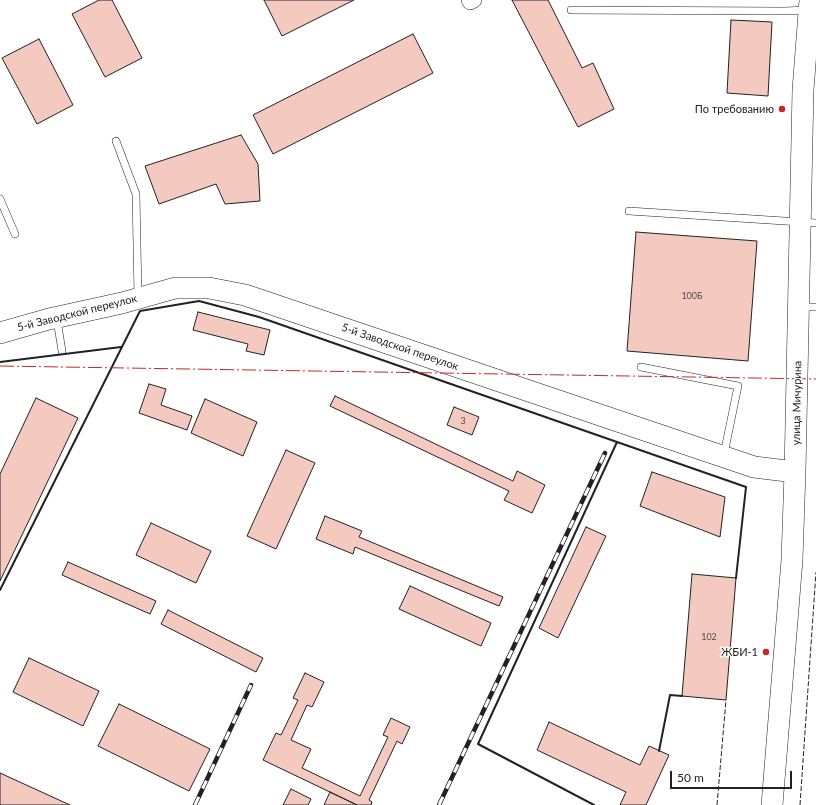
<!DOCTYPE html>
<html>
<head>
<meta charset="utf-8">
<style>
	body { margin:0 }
	#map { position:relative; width:816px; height:805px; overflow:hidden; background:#fff; font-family:Lato,sans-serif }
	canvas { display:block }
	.scale { position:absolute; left:670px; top:771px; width:122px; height:18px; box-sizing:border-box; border:2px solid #222; border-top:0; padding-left:5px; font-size:12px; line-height:14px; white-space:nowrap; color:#222; -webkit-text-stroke:3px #fff; paint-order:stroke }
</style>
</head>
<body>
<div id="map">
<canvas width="816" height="805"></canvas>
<div class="scale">50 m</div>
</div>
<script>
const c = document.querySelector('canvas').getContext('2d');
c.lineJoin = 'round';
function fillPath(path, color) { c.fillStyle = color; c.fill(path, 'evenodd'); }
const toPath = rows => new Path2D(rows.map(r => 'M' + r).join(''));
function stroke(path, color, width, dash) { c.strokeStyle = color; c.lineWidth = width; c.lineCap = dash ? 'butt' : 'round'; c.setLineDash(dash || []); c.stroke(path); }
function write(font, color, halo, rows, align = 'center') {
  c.font = font + ' Lato,sans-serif'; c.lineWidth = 3; c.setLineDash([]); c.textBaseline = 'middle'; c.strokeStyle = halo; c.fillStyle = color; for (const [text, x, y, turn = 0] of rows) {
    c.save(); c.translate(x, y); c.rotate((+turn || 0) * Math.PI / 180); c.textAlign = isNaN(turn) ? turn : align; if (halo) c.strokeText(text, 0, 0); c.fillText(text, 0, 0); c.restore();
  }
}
const building = toPath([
	[99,0,112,0,142,58,105,77,72,14,99,0],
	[264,0,354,0,282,36,264,0],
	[512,0,548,0,582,68,593,63,614,109,578,127,512,0],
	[731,20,772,22,768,96,727,93,731,20],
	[413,34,433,73,273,154,253,115,413,34],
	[39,39,73,105,37,124,2,58,39,39],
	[241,135,258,164,260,201,225,204,216,184,159,204,145,166,241,135],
	[636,232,757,241,748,361,627,351,636,232],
	[198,312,270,330,264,355,246,351,248,344,193,330,198,312],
	[149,384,166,389,161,405,192,416,187,430,139,413,149,384],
	[335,396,513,481,517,471,545,485,532,513,504,500,509,491,330,406,335,396],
	[36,398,78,418,0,581,0,474,36,398],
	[205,399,257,422,243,456,191,433,205,399],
	[454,407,479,417,472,435,447,425,454,407],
	[286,450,315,463,276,549,247,536,286,450],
	[652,472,725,497,720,537,640,506,652,472],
	[325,516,362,531,359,537,503,597,499,606,355,547,353,554,316,539,325,516],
	[151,523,211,551,196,583,136,555,151,523],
	[586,527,606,536,558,638,539,628,586,527],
	[68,562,156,601,150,614,62,575,68,562],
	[692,574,736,578,726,700,682,696,692,574],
	[410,586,491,623,481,646,399,609,410,586],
	[168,610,263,658,256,672,161,624,168,610],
	[29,658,99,691,83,726,13,692,29,658],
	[305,673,324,682,312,707,307,705,291,740,311,749,302,768,360,796,388,737,383,735,391,718,410,727,402,744,397,741,369,800,372,802,371,805,357,805,263,760,276,733,281,735,298,700,293,698,305,673],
	[119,704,210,749,189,791,98,746,119,704],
	[549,722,640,765,649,746,669,755,646,805,620,805,626,792,537,750,549,722],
	[0,773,70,805,0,805,0,773],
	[291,789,311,799,308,805,283,805,291,789],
	[330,792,355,804,357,805,324,805,330,792]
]);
fillPath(building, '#f3c9c0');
stroke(building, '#222', 1);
const lane = toPath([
	[571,10,784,11,807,10],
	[116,141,136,194,138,296],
	[0,199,15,234],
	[629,211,816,223],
	[800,307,816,307],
	[57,320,62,351],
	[641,367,738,386,724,454]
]);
const street = toPath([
	[469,0,470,2,474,0]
]);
const secondary = toPath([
	[0,333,49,319,122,303,175,288,209,288,245,295,754,467,795,472],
	[772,805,792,560,795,472,803,90,810,0]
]);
stroke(lane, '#222', 8);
stroke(street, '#222', 16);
stroke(secondary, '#222', 22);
stroke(lane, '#fff', 7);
stroke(street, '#fff', 15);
stroke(secondary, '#fff', 21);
const rail = toPath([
	[195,805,251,685],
	[439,805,605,453]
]);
stroke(rail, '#222', 4.5);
stroke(rail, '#fff', 3, [9]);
stroke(toPath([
	[717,805,726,700],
	[800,805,816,572]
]), '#222', 1, [5, 2]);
stroke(toPath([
	[0,362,121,347],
	[617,442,746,487,736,578],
	[0,590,140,311,199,301,259,317,617,442,478,744,594,805],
	[659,751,670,695,682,696]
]), '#222', 2);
stroke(toPath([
	[0,366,816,379]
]), '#c62828', 1, [14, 3, 2, 3]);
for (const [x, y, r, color] of [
	[782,109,4,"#c62828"],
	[766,652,4,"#c62828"]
]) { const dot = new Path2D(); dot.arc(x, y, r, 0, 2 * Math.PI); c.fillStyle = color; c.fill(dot); stroke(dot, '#fff', 1.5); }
write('9px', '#564c4a', null, [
	["100Б",692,296],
	["3",463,421],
	["102",709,637]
]);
write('11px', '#222', '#fff', [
	["По требованию",774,109],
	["ЖБИ-1",758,652]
], 'right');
write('11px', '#222', '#fff', [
	["5-й Заводской переулок",77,313,-14],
	["5-й Заводской переулок",400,347,19],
	["улица Мичурина",797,403,-89]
]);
</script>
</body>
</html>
